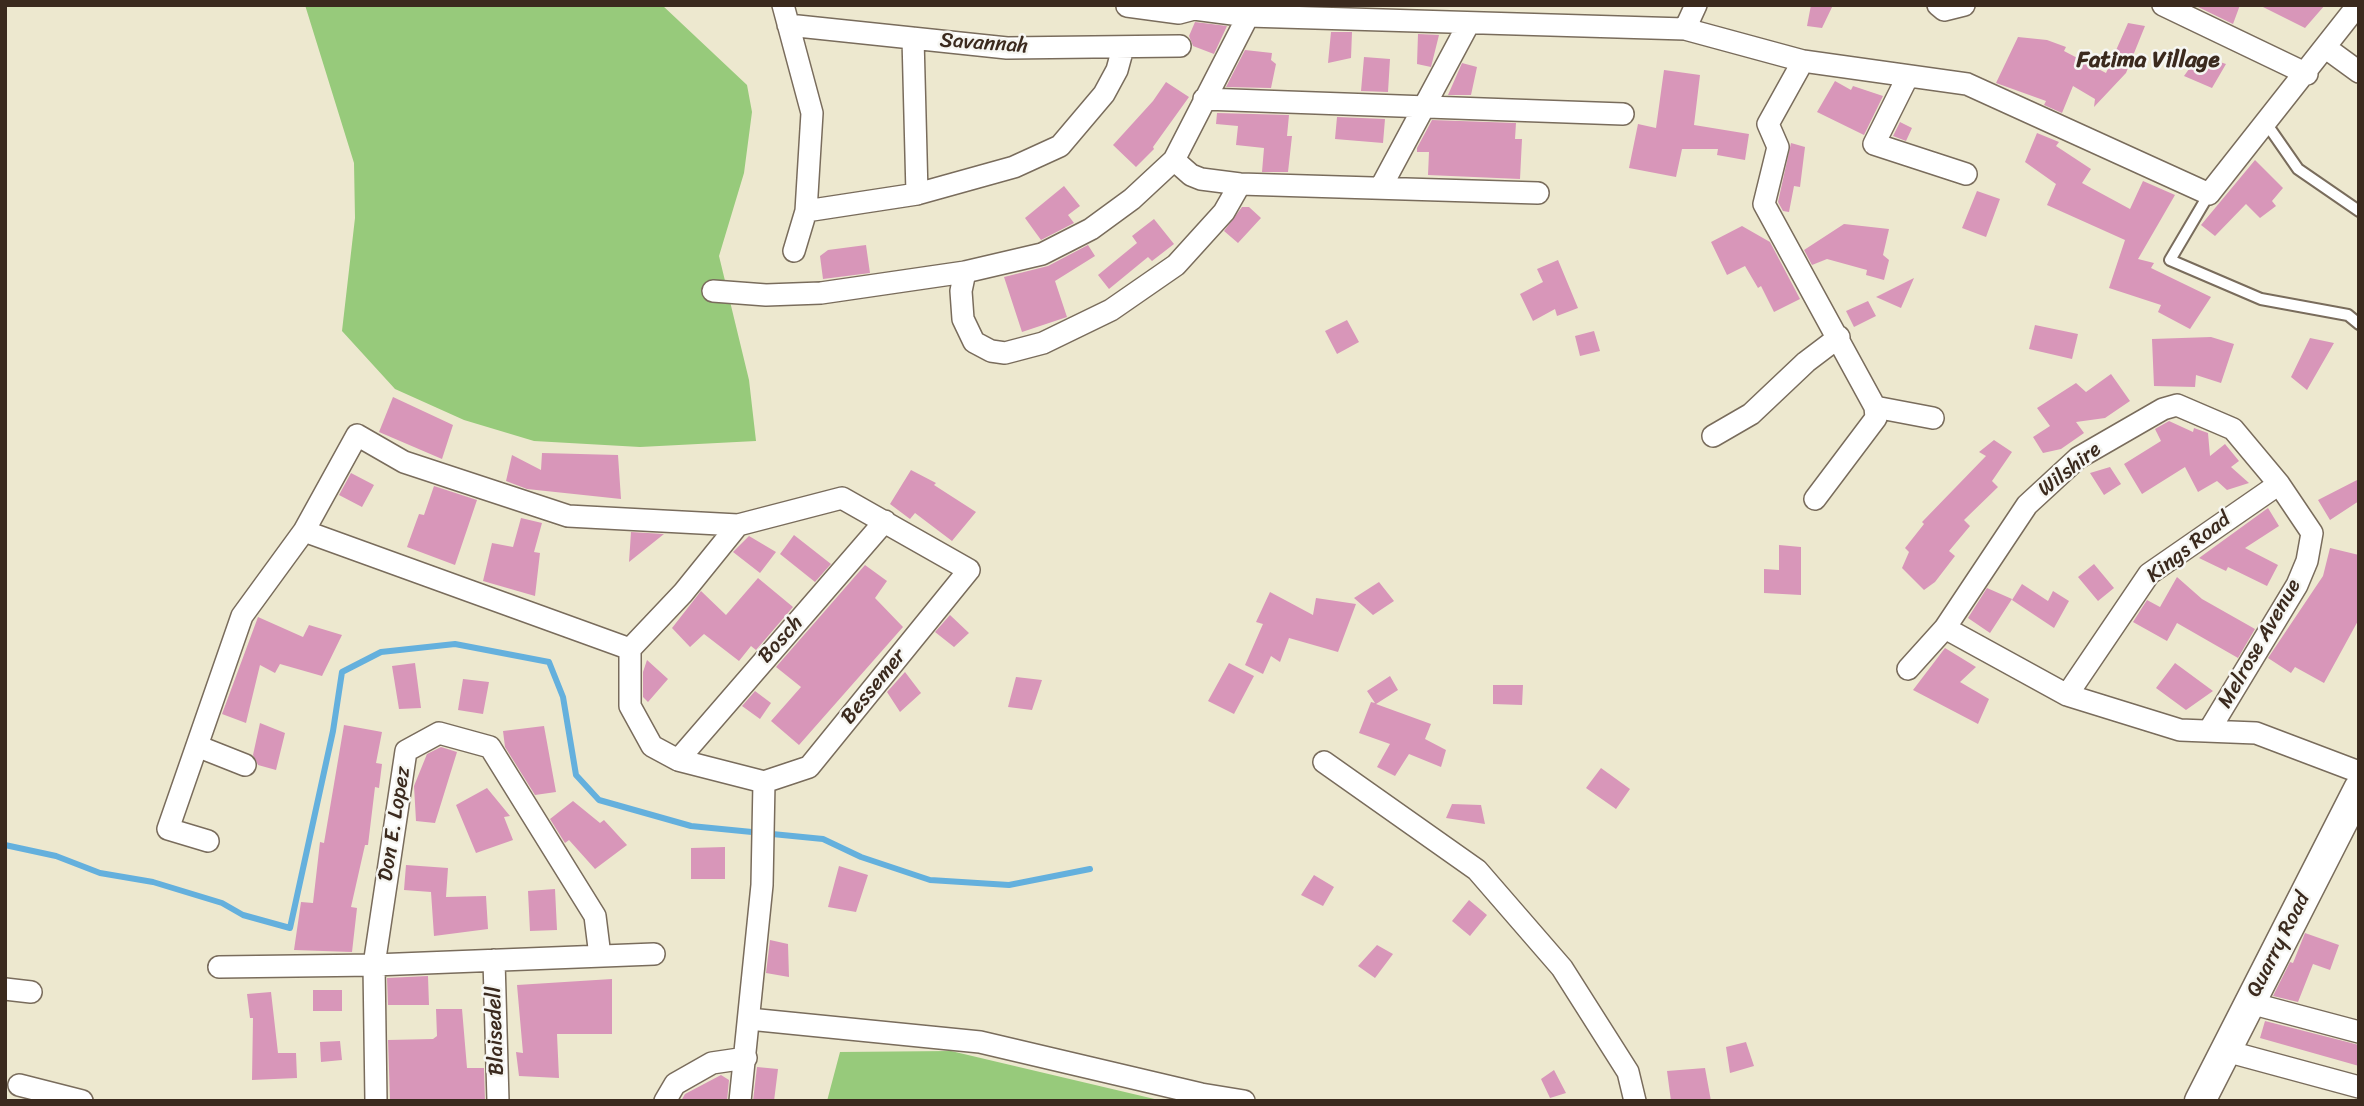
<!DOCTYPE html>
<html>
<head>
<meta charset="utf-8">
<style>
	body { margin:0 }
	#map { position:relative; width:2364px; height:1106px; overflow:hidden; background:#ede8cf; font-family:Sriracha,sans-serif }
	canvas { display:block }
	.frame { position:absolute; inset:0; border:7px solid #3b2a1e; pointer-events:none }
</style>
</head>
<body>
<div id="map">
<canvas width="2364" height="1106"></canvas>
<div class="frame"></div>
</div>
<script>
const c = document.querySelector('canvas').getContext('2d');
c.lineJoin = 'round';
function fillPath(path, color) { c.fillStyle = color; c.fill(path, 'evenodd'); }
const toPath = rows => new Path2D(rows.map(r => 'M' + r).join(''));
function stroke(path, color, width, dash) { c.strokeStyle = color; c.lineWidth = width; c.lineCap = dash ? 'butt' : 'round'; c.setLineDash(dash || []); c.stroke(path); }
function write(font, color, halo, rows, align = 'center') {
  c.font = font + ' Sriracha,sans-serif'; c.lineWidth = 5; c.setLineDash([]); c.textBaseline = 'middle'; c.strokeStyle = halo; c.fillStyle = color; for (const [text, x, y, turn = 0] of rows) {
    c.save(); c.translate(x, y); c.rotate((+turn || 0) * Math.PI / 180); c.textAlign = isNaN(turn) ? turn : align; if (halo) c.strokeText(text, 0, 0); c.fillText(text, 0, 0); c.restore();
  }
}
fillPath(toPath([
	[305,5,662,5,747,85,752,112,744,173,719,256,749,380,756,441,640,447,534,441,464,420,395,389,342,331,355,218,354,163],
	[951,1051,1163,1101,827,1101,840,1052]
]), '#97ca7b');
stroke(toPath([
	[5,845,56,856,100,873,153,882,222,903,243,915,290,928,333,731,342,672,381,652,455,644,549,662,563,697,576,775,599,800,691,826,823,839,861,857,930,880,1009,885,1090,869]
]), '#64b0dd', 6);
fillPath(toPath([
	[1811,5,1833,5,1822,28,1807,26],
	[2194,5,2240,5,2233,24],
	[2259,5,2325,5,2305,28],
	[1195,22,1227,26,1214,54,1193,46,1189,36],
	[2128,23,2145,26,2126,73,2094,107,2095,99,2073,86,2062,113,2044,105,2046,101,1996,83,2018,37,2047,40,2066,47,2064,51,2106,73],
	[1331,32,1352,32,1351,58,1328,63],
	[1418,34,1439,35,1431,67,1417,64],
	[1245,50,1272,53,1271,60,1276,64,1271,88,1226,87],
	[2199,55,2226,64,2212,88,2184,76],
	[1364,57,1390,59,1388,92,1361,91],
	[1462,63,1477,67,1471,95,1448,95],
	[1664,70,1700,75,1694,125,1749,134,1745,160,1717,155,1718,149,1682,149,1676,177,1629,168,1638,124,1656,128],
	[1835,81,1851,90,1853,86,1883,96,1864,135,1817,112],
	[1166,82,1189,97,1153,147,1154,149,1136,167,1113,145,1153,101],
	[1217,113,1289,115,1287,136,1292,136,1288,172,1262,172,1264,148,1236,145,1238,126,1216,124],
	[1337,117,1385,119,1383,143,1335,139],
	[1432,120,1516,123,1515,139,1522,139,1520,179,1428,175,1429,152,1417,152,1417,148],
	[1900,122,1912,128,1906,141,1893,136],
	[2037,133,2059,142,2056,146,2091,169,2082,183,2130,209,2143,181,2175,195,2138,259,2154,263,2151,268,2211,297,2190,329,2158,312,2161,305,2109,288,2125,240,2047,205,2056,184,2025,162],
	[1791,143,1805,147,1800,187,1794,186,1789,212,1783,211,1778,202],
	[2255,160,2283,188,2272,201,2276,206,2260,218,2246,204,2215,236,2201,225],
	[1064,186,1080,206,1068,215,1074,223,1041,240,1025,218],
	[1977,191,2000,199,1986,237,1962,228],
	[1242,207,1249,207,1261,218,1238,243,1224,231],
	[1154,219,1174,244,1152,261,1148,257,1109,289,1098,275,1137,243,1132,236],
	[1844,224,1889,229,1883,255,1889,260,1884,280,1866,275,1867,270,1827,259,1812,265,1804,250],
	[1742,226,1770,242,1800,299,1774,312,1761,286,1758,288,1745,266,1727,275,1711,242],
	[866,245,870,273,823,279,820,256,828,250],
	[1088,245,1095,256,1055,281,1067,317,1022,332,1004,277,1048,266],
	[1558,260,1578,308,1557,316,1555,309,1533,321,1520,294,1543,282,1537,269],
	[1914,278,1901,308,1876,297],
	[1868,301,1876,316,1854,327,1846,311],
	[1347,320,1359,342,1337,354,1325,331],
	[2035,325,2078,334,2072,359,2029,349],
	[1594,331,1600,351,1580,356,1575,336],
	[2211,337,2234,344,2221,383,2196,375,2195,387,2154,386,2152,339],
	[2310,338,2334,343,2307,390,2291,377],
	[2111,374,2130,401,2105,418,2076,422,2084,433,2061,449,2043,453,2033,437,2050,426,2037,408,2076,383,2086,392],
	[393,397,453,425,442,459,379,432],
	[2169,421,2193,432,2194,428,2208,433,2210,456,2225,444,2239,461,2231,467,2249,483,2227,490,2217,481,2198,492,2185,467,2142,494,2124,464,2161,441,2155,429],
	[1994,440,2012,452,1992,481,1998,487,1964,520,1970,526,1949,551,1955,556,1935,582,1924,590,1902,568,1909,552,1905,548,1924,524,1922,522,1986,456,1979,452],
	[542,453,618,455,621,499,527,489,506,481,512,455,541,470],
	[2110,467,2121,484,2104,495,2090,473],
	[911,470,936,483,934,485,976,512,952,541,915,513,910,519,890,504],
	[351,473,374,485,362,507,339,495],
	[2359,479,2359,501,2330,520,2318,500],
	[434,486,477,500,455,565,407,547,419,514,424,515],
	[2268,508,2279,526,2245,548,2278,565,2267,586,2228,567,2226,571,2199,558],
	[521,518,542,523,534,552,540,553,535,596,483,581,492,543,513,547],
	[631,532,664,534,629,562],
	[794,535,831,564,815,582,780,554],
	[749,536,776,552,760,573,733,552],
	[1779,545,1801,547,1801,595,1764,593,1764,569,1779,570],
	[2330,548,2359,555,2359,619,2324,683,2295,667,2291,673,2268,658,2323,576],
	[2094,564,2114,588,2098,601,2078,577],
	[865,565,887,581,875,598,903,627,799,745,771,721,801,687,776,667],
	[2177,577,2202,599,2255,629,2238,658,2177,623,2167,641,2133,622,2147,600,2160,607],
	[758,578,793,607,756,650,751,646,739,661,704,634,690,647,672,628,701,591,726,615],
	[1379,582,1394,601,1373,615,1354,598],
	[2022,584,2048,601,2053,591,2069,601,2054,628,2012,600],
	[1987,588,2012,599,1990,633,1968,618],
	[1270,592,1313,615,1316,598,1356,604,1338,652,1289,638,1280,662,1271,656,1263,674,1245,665,1263,624,1256,622],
	[950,615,969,633,954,647,935,632],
	[258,617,303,637,309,625,342,635,322,676,280,664,275,673,260,665,246,723,222,714],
	[1945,648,1976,667,1960,682,1989,699,1978,724,1913,690],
	[647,660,668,679,648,702,643,697,643,672],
	[415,663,421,708,399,709,392,666],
	[1229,663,1254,676,1234,714,1208,701],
	[2175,663,2213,691,2186,710,2156,688],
	[905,672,921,693,900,712,887,692],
	[1390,676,1398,690,1376,704,1431,724,1425,739,1446,750,1441,767,1409,754,1395,776,1377,767,1390,744,1359,733,1371,702,1375,703,1367,691],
	[1016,677,1042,680,1032,710,1008,707],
	[463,679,489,682,483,714,458,710],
	[1493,685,1523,685,1522,705,1493,704],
	[755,691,771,703,760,719,742,706],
	[260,723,285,733,276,770,258,765,253,755],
	[344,725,382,732,376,763,382,764,379,788,375,787,368,845,365,845,351,907,357,908,352,952,294,950,301,902,313,903,320,842,324,843],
	[544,726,556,792,535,795,505,747,503,731],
	[441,747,457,752,435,823,416,821,414,786,427,754],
	[1601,768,1630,789,1616,809,1586,788],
	[487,788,510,816,504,817,513,840,476,853,456,805],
	[573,801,600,823,604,820,627,845,595,869,569,840,565,843,550,819],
	[1452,804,1481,805,1485,824,1446,818],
	[725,847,725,879,691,879,691,848],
	[406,865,448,868,446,897,486,896,488,929,434,936,431,892,404,890],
	[839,866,868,875,856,912,828,907],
	[1314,875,1334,887,1323,906,1301,895],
	[555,889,557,930,530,931,528,891],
	[1469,900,1487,915,1470,936,1452,921],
	[2305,933,2339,945,2330,970,2313,964,2298,1002,2273,996,2290,962,2293,963],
	[770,940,788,944,789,977,766,973],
	[1377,945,1393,954,1375,978,1358,966],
	[428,976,429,1005,388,1005,387,978],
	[612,979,612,1034,557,1034,559,1078,519,1076,516,1052,523,1053,517,985],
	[313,990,342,990,342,1011,313,1011],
	[271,992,278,1053,296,1053,297,1078,252,1080,253,1018,250,1018,247,994],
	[436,1009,462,1009,467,1068,484,1068,485,1101,390,1099,388,1040,433,1039,437,1036],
	[2265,1021,2359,1045,2359,1066,2260,1038],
	[340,1041,342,1060,321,1062,320,1042],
	[1746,1042,1754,1066,1730,1073,1726,1047],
	[757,1067,778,1069,774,1101,753,1101],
	[1705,1068,1711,1101,1671,1101,1667,1071],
	[1554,1070,1566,1093,1550,1098,1541,1079],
	[721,1075,729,1080,727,1101,681,1101,685,1094]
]), '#d896b9');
const lane = toPath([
	[2266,123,2298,169,2359,211],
	[2209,194,2170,260,2261,299,2348,315,2359,324]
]);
const street = toPath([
	[783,5,812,113,806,211,794,251],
	[1938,5,1944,10,1964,5],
	[2163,5,2307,74],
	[1127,6,1179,13,1194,9,1248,16,1685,29,1803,61,1967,84,2209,194,2358,5],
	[788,25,1007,48,1180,46],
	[1685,29,1696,5],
	[913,38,917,194],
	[2326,48,2359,72],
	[1803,61,1768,124,1778,147,1764,204,1875,407,1933,418],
	[1908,76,1874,144,1966,174],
	[1204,99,1623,114],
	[1174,160,1191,175,1201,179,1240,184,1538,193],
	[1381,187,1469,23],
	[806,211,917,194,1014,167,1060,146,1104,94,1117,70,1123,48],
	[965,272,961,291,963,319,974,342,991,351,1005,353,1043,343,1111,310,1176,265,1224,212,1240,184],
	[713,291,766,295,821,293,965,272,1042,254,1091,229,1132,199,1174,160,1248,16],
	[1713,436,1751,414,1806,362,1839,337],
	[1815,499,1876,418,1875,407],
	[738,525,683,593,630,649,630,706,652,746,678,760,764,782],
	[304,531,630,649],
	[1945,628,2067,695,2180,730,2256,733,2359,772],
	[1908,669,1945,628,2027,505,2078,458,2163,409,2177,405,2233,429,2279,484,2312,533,2307,561,2297,585,2210,729],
	[2067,695,2149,574,2279,484],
	[197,746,245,765],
	[678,760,885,521],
	[1324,762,1477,870,1562,968,1628,1072,1635,1101],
	[208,841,168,829,242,616,304,531,357,435,404,462,568,516,738,525,842,498,969,570,809,767,764,782],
	[494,960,498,1101],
	[219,967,374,965,654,954],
	[5,989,31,992],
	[2250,1003,2359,1032],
	[749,1019,980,1042,1201,1094,1244,1101],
	[2226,1051,2359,1087],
	[19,1085,82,1101],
	[376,1101,374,965,406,751,439,733,490,747,595,916,600,956],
	[665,1101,675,1084,712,1063,746,1058],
	[740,1101,762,885,764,782]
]);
const secondary = toPath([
	[2200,1101,2359,789]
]);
stroke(lane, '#796c5c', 14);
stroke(street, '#796c5c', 24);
stroke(secondary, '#796c5c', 33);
stroke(lane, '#fff', 10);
stroke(street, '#fff', 21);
stroke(secondary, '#fff', 30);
write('21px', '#3b2a1e', '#f6f6f2', [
	["Savannah",984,44,4],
	["Wilshire",2070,470,-38],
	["Kings Road",2189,548,-38],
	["Bosch",781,640,-48],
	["Melrose Avenue",2260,644,-60],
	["Bessemer",874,687,-51],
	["Don E. Lopez",395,824,-81],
	["Quarry Road",2279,945,-63],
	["Blaisedell",496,1031,-92]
]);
write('bold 23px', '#3b2a1e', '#f6f6f2', [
	["Fatima Village",2148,61]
]);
</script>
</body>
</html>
